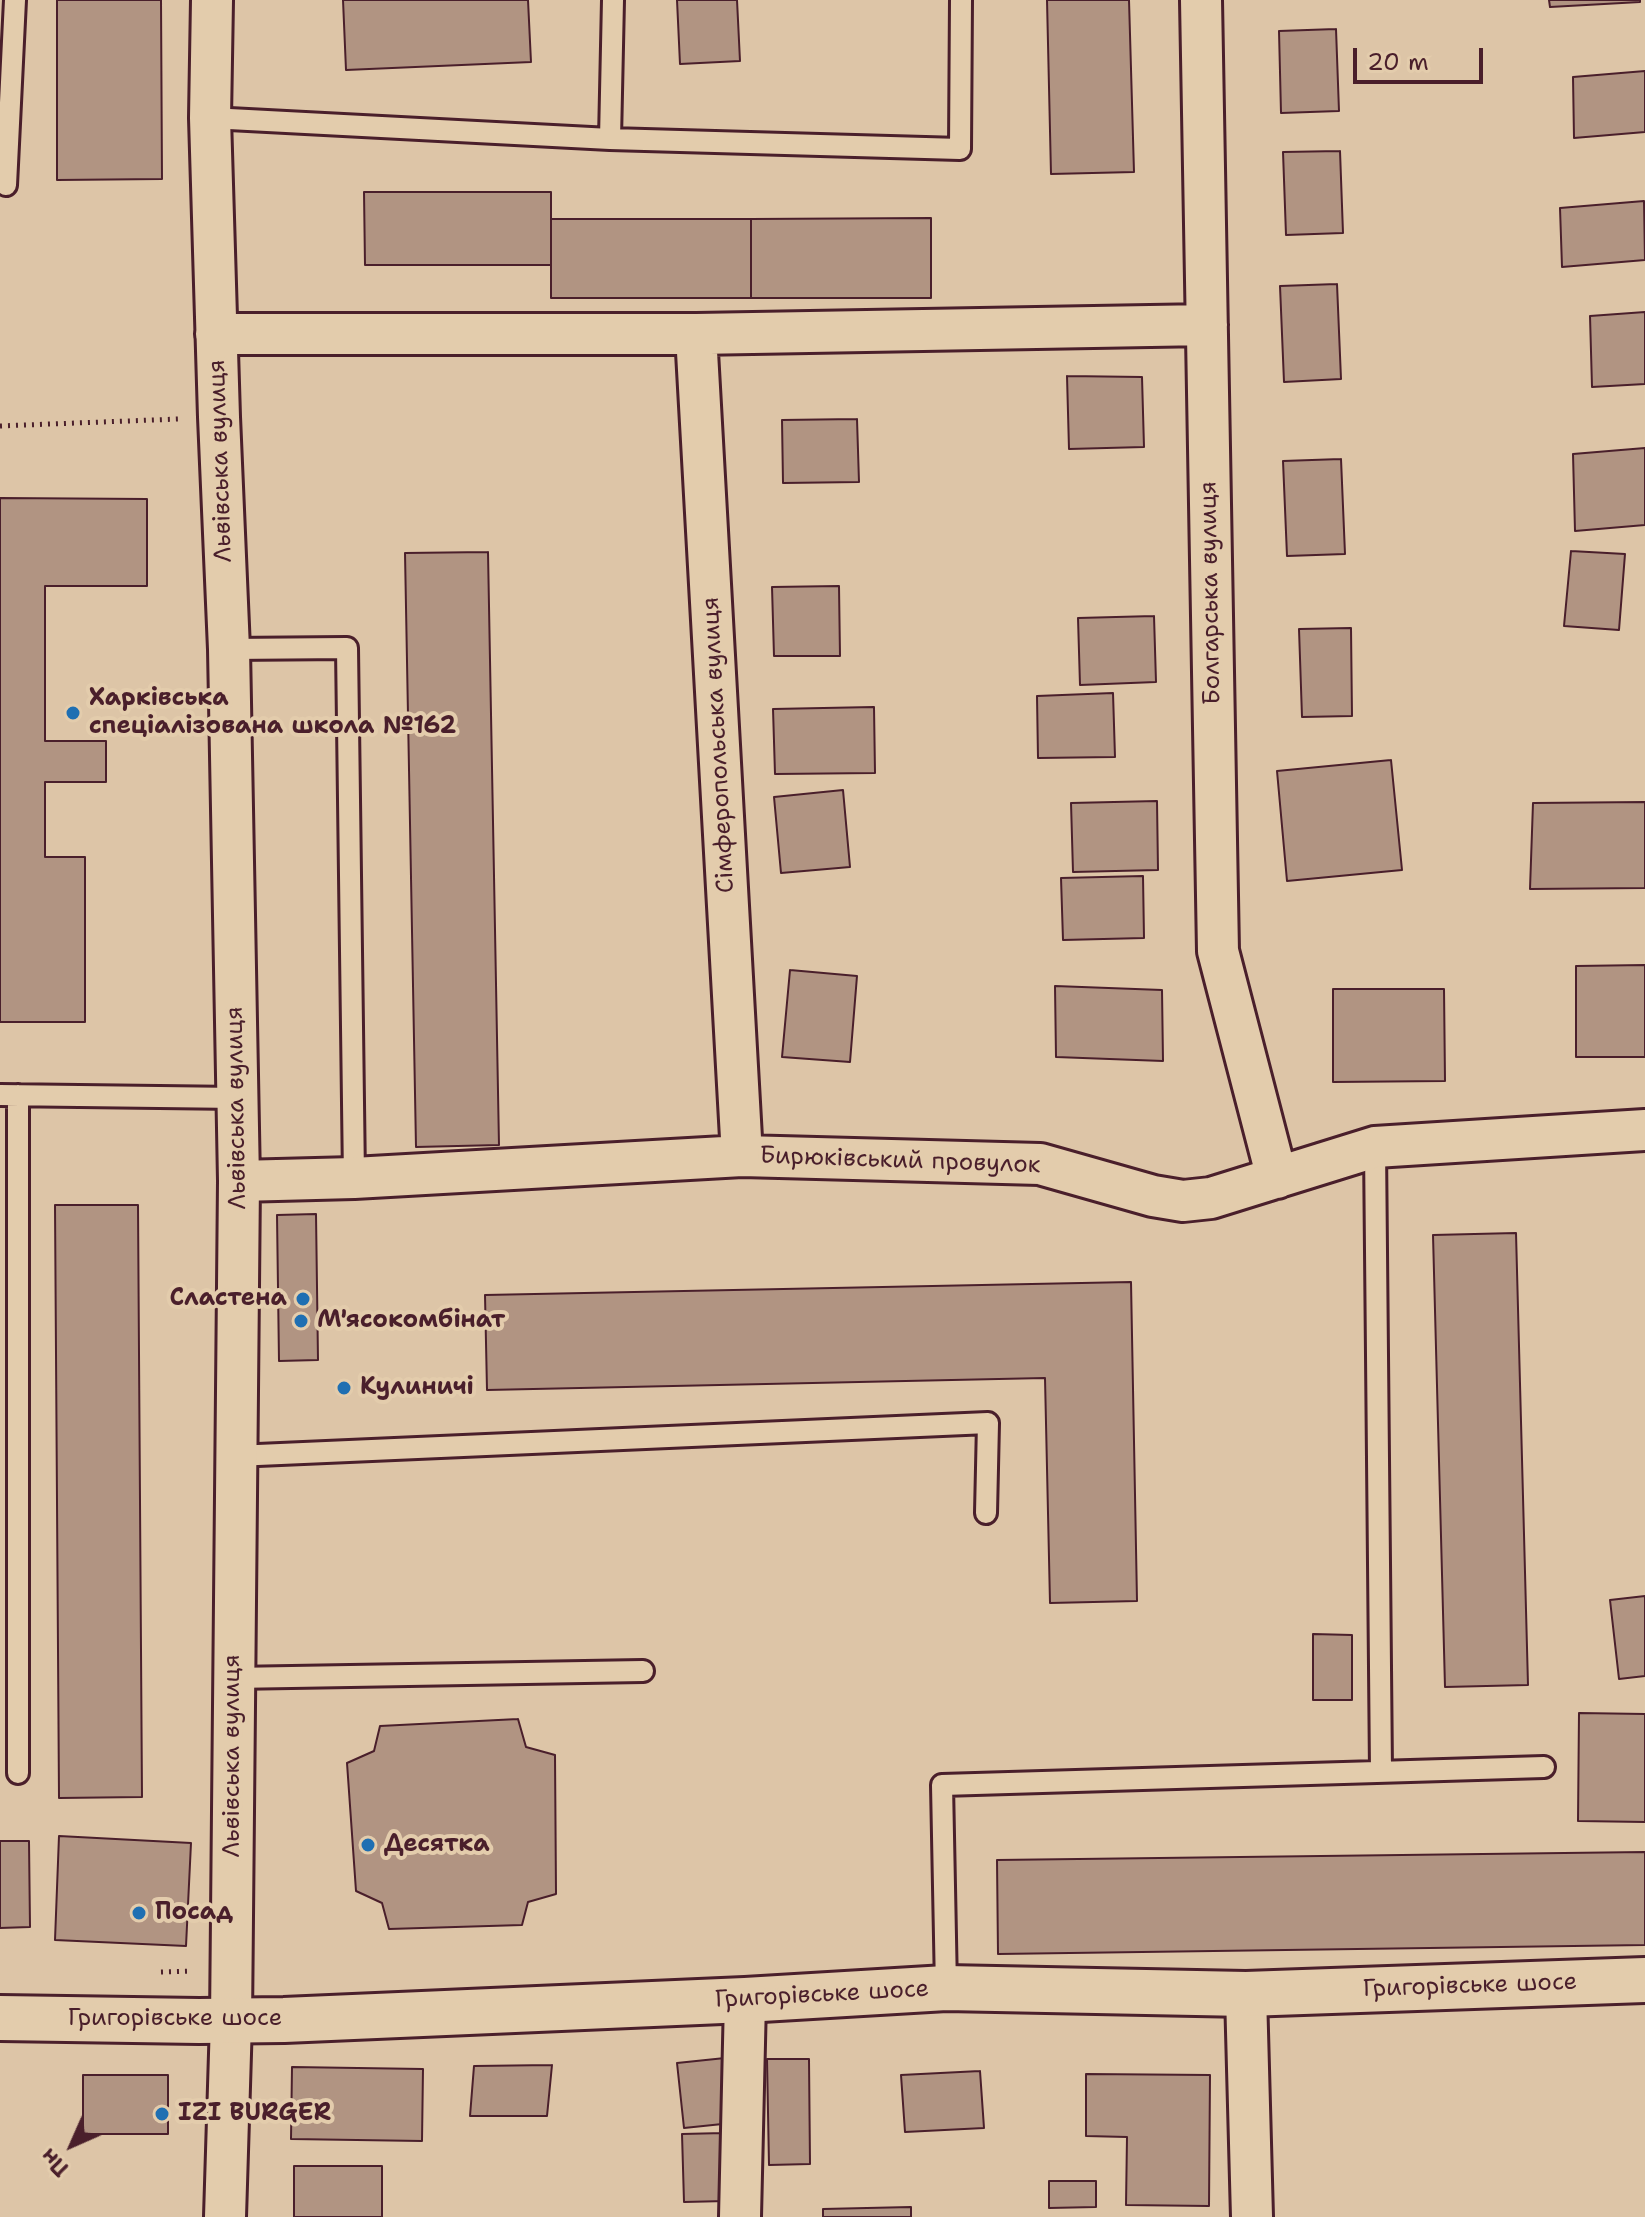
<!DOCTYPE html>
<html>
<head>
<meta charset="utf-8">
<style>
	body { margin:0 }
	#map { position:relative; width:1645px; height:2217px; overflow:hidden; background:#ddc5a7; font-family:"Shantell Sans",sans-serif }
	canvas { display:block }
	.north { position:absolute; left:32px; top:2105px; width:80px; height:80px; -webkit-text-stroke:6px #e3ccac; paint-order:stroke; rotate:225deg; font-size:22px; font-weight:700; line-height:32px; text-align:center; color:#4a1f2b }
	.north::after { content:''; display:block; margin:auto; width:28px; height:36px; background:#4a1f2b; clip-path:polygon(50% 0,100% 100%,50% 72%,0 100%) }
	.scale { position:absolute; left:1353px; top:48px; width:130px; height:36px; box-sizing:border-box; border:4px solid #4a1f2b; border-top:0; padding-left:10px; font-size:24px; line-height:28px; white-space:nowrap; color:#4a1f2b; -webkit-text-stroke:6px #e3ccac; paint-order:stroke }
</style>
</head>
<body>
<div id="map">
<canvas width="1645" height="2217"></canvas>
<div class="north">Пн</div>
<div class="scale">20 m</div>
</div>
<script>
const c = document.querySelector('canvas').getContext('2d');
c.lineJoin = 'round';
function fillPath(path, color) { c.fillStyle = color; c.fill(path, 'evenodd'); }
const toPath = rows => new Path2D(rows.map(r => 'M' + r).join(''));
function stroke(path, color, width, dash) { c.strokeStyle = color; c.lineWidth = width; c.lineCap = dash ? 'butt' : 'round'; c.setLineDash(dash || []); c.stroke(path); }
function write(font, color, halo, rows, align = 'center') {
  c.font = font + ' "Shantell Sans",sans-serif'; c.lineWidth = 8; c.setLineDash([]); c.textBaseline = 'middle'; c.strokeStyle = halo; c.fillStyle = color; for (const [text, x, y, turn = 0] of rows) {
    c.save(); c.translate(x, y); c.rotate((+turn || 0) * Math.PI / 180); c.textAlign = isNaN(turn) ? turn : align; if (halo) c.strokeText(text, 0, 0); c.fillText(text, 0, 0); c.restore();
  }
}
const building = toPath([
	[57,0,161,0,162,179,57,180,57,0],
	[343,0,528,0,531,62,346,70,343,0],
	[677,0,737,0,740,61,680,64,677,0],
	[1047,0,1129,0,1134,172,1051,174,1047,0],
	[1549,0,1640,0,1640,2,1550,7,1549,0],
	[1336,29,1339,111,1281,113,1279,31,1336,29],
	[1645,71,1645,132,1574,138,1573,77,1645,71],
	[1340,151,1343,233,1286,235,1283,152,1340,151],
	[364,192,551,192,551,265,365,265,364,192],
	[1644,201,1645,260,1562,267,1560,208,1644,201],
	[931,218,931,298,751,298,751,219,931,218],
	[551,219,751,219,751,298,551,298,551,219],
	[1337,284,1341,379,1284,382,1280,286,1337,284],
	[1645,312,1645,384,1592,387,1590,316,1645,312],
	[1067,376,1142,377,1144,447,1069,449,1067,376],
	[857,419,859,482,783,483,782,420,857,419],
	[1645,448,1645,525,1575,531,1573,454,1645,448],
	[1341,459,1345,554,1287,556,1283,461,1341,459],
	[0,498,147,499,147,586,45,586,45,741,106,741,106,782,45,782,45,857,85,857,85,1022,0,1022,0,498],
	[1571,551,1625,554,1619,630,1564,626,1571,551],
	[488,552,499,1145,416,1147,405,553,488,552],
	[839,586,840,656,774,656,772,587,839,586],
	[1154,616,1156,682,1080,685,1078,618,1154,616],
	[1351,628,1352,716,1302,717,1299,629,1351,628],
	[1113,693,1115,757,1038,758,1037,696,1113,693],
	[874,707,875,773,775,774,773,709,874,707],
	[1391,760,1402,870,1287,881,1277,771,1391,760],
	[843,790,850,867,781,873,774,797,843,790],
	[1157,801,1158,870,1073,872,1071,803,1157,801],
	[1645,802,1645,888,1530,889,1533,803,1645,802],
	[1143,876,1144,938,1063,940,1061,878,1143,876],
	[1645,965,1645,1057,1576,1057,1576,966,1645,965],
	[790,970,857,976,850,1062,782,1057,790,970],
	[1055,986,1162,990,1163,1061,1056,1057,1055,986],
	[1333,989,1444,989,1445,1081,1333,1082,1333,989],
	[55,1205,138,1205,142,1797,59,1798,55,1205],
	[316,1214,318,1360,279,1361,277,1215,316,1214],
	[1516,1233,1528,1685,1445,1687,1433,1235,1516,1233],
	[1131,1282,1137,1601,1050,1603,1045,1378,487,1390,485,1295,1131,1282],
	[1645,1596,1645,1676,1619,1679,1610,1600,1645,1596],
	[1313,1634,1352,1635,1352,1700,1313,1700,1313,1634],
	[1579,1713,1645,1714,1645,1822,1578,1821,1579,1713],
	[518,1719,526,1747,555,1755,556,1894,528,1902,522,1925,389,1929,382,1903,356,1891,347,1763,374,1751,380,1726,518,1719],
	[59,1836,191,1843,186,1946,55,1940,59,1836],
	[0,1841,29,1841,30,1927,0,1928,0,1841],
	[1645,1852,1645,1945,998,1954,997,1860,1645,1852],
	[725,2058,732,2123,684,2128,677,2063,725,2058],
	[767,2059,809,2059,810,2164,769,2165,767,2059],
	[552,2065,547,2116,470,2116,474,2066,552,2065],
	[292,2067,423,2069,422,2141,291,2139,292,2067],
	[980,2071,984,2128,905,2132,901,2075,980,2071],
	[1086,2074,1210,2075,1209,2206,1126,2205,1127,2137,1086,2136,1086,2074],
	[83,2075,168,2075,168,2134,83,2134,83,2075],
	[724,2133,726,2201,684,2202,682,2134,724,2133],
	[294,2166,382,2166,382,2217,294,2217,294,2166],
	[1049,2181,1096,2181,1096,2207,1049,2208,1049,2181],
	[911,2207,911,2217,823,2217,823,2209,911,2207]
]);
fillPath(building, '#b19482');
stroke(building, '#4a1f2b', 2);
const lane = toPath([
	[210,118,610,139,960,149,961,0],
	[610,139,613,0],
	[6,185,15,0],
	[229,649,347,648,354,1178],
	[0,1095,238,1098],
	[1375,1147,1381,1771],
	[235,1456,988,1423,986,1513],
	[233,1678,643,1671],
	[18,1773,18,1095],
	[946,1988,942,1785,1544,1767]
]);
const street = toPath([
	[212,0,210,118,219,417,229,649,239,1181,231,2021,225,2217],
	[1201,0,1218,951,1277,1178],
	[216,334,696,334,1207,325],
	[696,334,742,1156],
	[239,1181,354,1178,742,1156,1040,1164,1153,1196,1183,1201,1211,1198,1375,1147,1645,1130],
	[1246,1994,1252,2217],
	[740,2217,745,2000]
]);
const secondary = toPath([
	[0,2018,199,2021,284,2020,745,2000,946,1988,1246,1994,1645,1980]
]);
stroke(lane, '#4a1f2b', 26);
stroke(street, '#4a1f2b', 46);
stroke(secondary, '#4a1f2b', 50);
stroke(toPath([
	[0,426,178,419],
	[161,1972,191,1971]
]), '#4a1f2b', 5, [2, 6]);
stroke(lane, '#e3ccac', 20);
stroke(street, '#e3ccac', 40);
stroke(secondary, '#e3ccac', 44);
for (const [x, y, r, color] of [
	[73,713,8,"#1f6fb2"],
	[303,1299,8,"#1f6fb2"],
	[301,1321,8,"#1f6fb2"],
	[344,1388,8,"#1f6fb2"],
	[368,1845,8,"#1f6fb2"],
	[139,1913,8,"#1f6fb2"],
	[162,2114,8,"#1f6fb2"]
]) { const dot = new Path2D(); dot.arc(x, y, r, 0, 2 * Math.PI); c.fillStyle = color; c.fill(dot); stroke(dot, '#e3ccac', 3); }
write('24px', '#4a1f2b', '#e3ccac', [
	["Львівська вулиця",221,461,-92],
	["Болгарська вулиця",1211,593,-91],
	["Сімферопольська вулиця",719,745,-93],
	["Львівська вулиця",237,1108,-91],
	["Бирюківський провулок",900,1161,2],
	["Львівська вулиця",233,1756,-90],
	["Григорівське шосе",1470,1986,-2],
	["Григорівське шосе",822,1995,-3],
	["Григорівське шосе",175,2019]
]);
write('bold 24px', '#4a1f2b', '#e3ccac', [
	["Харківська",89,699],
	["спеціалізована школа №162",89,727],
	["Сластена",287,1299,"right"],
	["М'ясокомбінат",317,1321],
	["Кулиничі",360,1388],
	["Десятка",384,1845],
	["Посад",155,1913],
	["IZI BURGER",178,2114]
], 'left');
</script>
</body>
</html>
